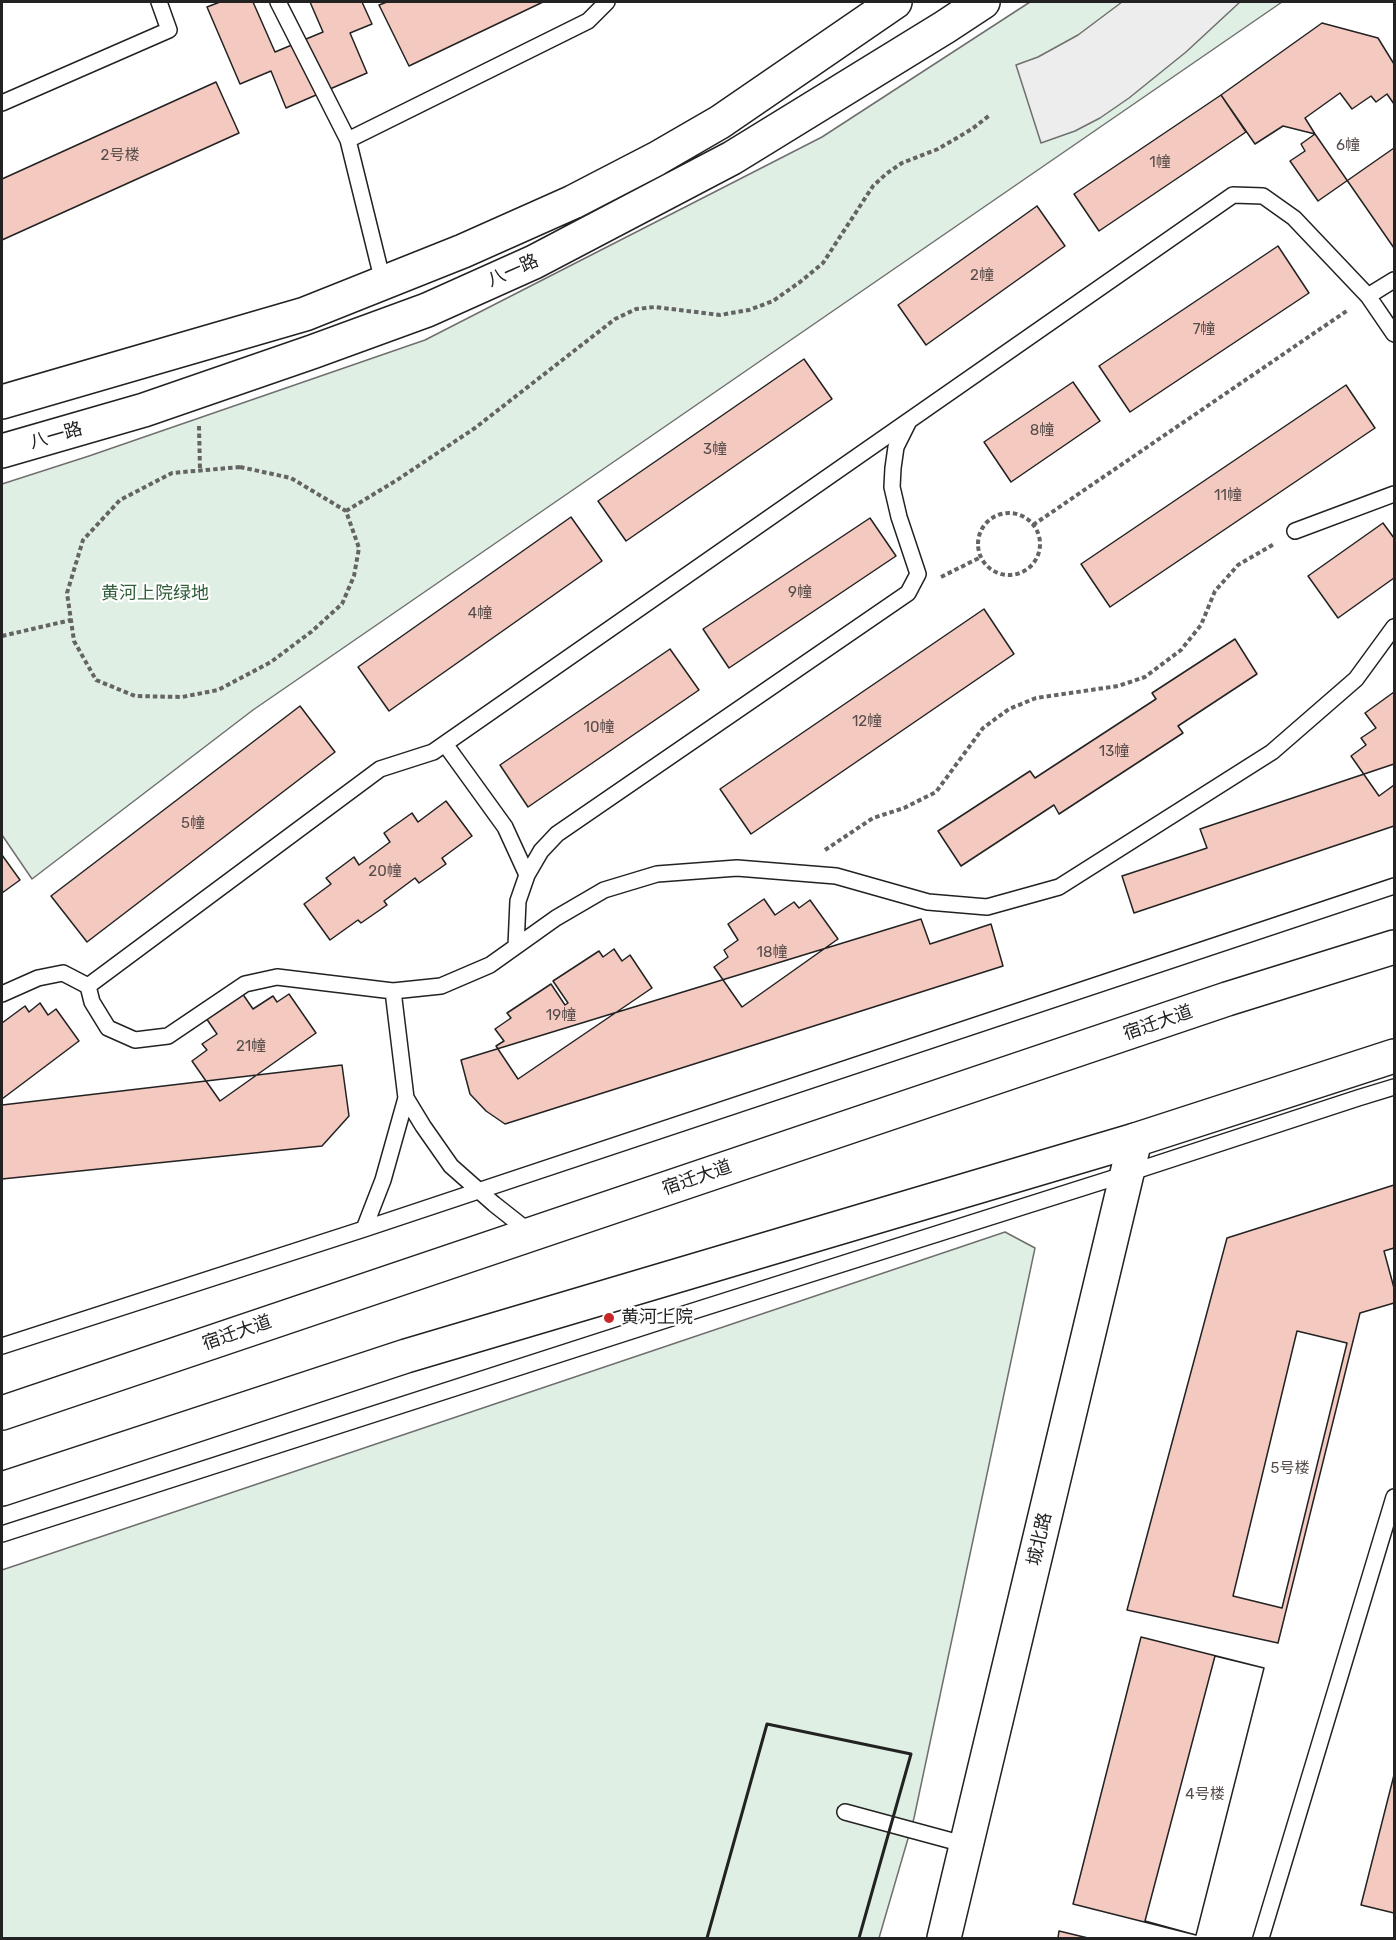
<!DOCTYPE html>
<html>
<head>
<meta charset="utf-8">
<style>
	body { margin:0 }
	#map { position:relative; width:1396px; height:1940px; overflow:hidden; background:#fff; font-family:Rubik,sans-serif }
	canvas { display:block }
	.frame { position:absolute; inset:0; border:3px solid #222; pointer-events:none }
</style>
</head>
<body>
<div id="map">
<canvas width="1396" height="1940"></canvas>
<div class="frame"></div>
</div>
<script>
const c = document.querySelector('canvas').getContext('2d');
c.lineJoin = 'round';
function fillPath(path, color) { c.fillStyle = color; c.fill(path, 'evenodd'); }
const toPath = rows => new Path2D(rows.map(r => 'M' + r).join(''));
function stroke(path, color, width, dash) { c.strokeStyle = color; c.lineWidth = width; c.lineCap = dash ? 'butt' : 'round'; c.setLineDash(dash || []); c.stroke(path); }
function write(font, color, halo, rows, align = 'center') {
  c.font = font + ' Rubik,"Noto Sans SC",sans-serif'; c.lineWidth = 4.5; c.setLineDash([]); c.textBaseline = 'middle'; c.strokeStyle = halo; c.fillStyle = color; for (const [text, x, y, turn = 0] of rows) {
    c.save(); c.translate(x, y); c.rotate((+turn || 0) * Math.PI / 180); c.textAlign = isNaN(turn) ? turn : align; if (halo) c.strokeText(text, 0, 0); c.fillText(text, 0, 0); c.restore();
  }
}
const green = toPath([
	[1030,2,1282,2,253,710,32,879,2,835,2,484,89,456,425,340,822,137,1030,2],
	[1005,1232,1035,1248,914,1818,879,1938,2,1938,2,1570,1005,1232]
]);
fillPath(green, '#e0efe3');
stroke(green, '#6f6f6f', 1.5);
const parking = toPath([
	[1122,2,1240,2,1186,52,1129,98,1100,118,1075,131,1041,143,1016,65,1038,57,1078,35,1122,2]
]);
fillPath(parking, '#ededed');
stroke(parking, '#6f6f6f', 1.5);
const building = toPath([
	[220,2,253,2,275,52,323,32,310,2,362,2,372,24,350,33,367,73,286,108,271,71,240,84,207,7,220,2],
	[387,2,543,2,409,66,379,5,387,2],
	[1322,23,1378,38,1394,64,1394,248,1315,134,1283,126,1255,144,1221,95,1322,23],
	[216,82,239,133,2,240,2,179,216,82],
	[1340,93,1352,109,1371,96,1376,102,1387,94,1394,104,1394,148,1318,201,1290,161,1305,151,1301,144,1315,134,1305,118,1340,93],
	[1221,95,1246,132,1099,231,1074,194,1221,95],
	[1037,206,1065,246,926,345,898,305,1037,206],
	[1278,246,1309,293,1130,412,1099,366,1278,246],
	[804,359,832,399,626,541,598,501,804,359],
	[1073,382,1100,421,1011,482,984,442,1073,382],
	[1346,385,1375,428,1110,607,1081,564,1346,385],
	[571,517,602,561,389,711,358,667,571,517],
	[870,518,896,556,729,668,703,629,870,518],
	[1383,523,1394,538,1394,578,1338,618,1308,576,1383,523],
	[984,609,1014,654,751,834,720,789,984,609],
	[1235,639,1257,674,1178,726,1183,733,1059,814,1054,805,961,866,938,831,1030,771,1035,778,1156,699,1152,693,1235,639],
	[670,649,699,690,528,807,500,765,670,649],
	[1394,692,1394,785,1379,796,1351,756,1366,745,1361,738,1376,728,1365,713,1394,692],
	[300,706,335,752,87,942,51,896,300,706],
	[1394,764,1394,826,1134,913,1122,876,1207,848,1200,829,1394,764],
	[446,801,472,836,442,858,446,864,419,883,415,878,384,901,387,905,361,923,358,920,330,940,304,904,331,884,326,878,354,857,359,865,390,842,384,833,412,813,418,822,446,801],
	[2,855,20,880,2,893,2,855],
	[764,899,775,915,794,902,799,908,810,900,838,939,742,1007,714,967,728,957,724,950,738,940,728,924,764,899],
	[921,919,930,944,991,924,1003,966,505,1124,486,1111,470,1094,461,1060,921,919],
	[614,949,622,961,630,955,652,988,518,1079,496,1046,504,1041,495,1029,511,1018,507,1013,551,984,565,1005,568,1003,553,981,599,951,603,957,614,949],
	[242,993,253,1009,273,996,277,1002,289,994,316,1033,220,1101,192,1061,207,1050,202,1044,217,1034,206,1018,242,993],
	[40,1003,48,1015,56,1009,79,1041,2,1099,2,1023,25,1006,29,1012,40,1003],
	[342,1065,349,1116,322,1146,2,1179,2,1105,342,1065],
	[1394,1185,1394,1303,1360,1313,1278,1643,1127,1610,1227,1238,1394,1185],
	[1394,1248,1394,1288,1384,1251,1394,1248],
	[1297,1331,1347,1343,1282,1608,1233,1596,1297,1331],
	[1141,1637,1264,1668,1196,1935,1073,1904,1141,1637],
	[1215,1656,1264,1668,1196,1935,1145,1921,1215,1656],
	[1394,1775,1394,1913,1361,1905,1394,1775],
	[1059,1931,1088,1938,1058,1938,1059,1931]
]);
fillPath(building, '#f3c9c0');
stroke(building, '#222', 1.5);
const service = toPath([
	[278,2,348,140,383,282],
	[2,103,169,30,159,2],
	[348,140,588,21,607,2],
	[1368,296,1394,280],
	[1394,334,1368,296,1294,218,1263,196,1233,195,433,752,380,769,88,986,92,1002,108,1028,135,1040,168,1036,245,984,277,977,393,991,441,986,490,965,556,918,604,890,657,874,737,868,836,876,928,902,987,907,1059,887,1272,752,1356,679,1394,627],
	[1295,531,1394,494],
	[445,744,505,827,527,875],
	[516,946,518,901,527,875,541,851,557,834,908,593,918,574,899,517,892,487,893,468,896,447,908,423],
	[393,991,406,1098],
	[2,994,38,978,63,973,88,986],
	[364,1229,383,1180,406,1098,423,1126,451,1166,494,1204,532,1234],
	[2,1346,364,1229,1394,886],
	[2,1534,684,1314,1126,1174,1358,1098,1394,1087],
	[845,1812,967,1845],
	[1261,1938,1394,1497]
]);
const tertiary = toPath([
	[944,1938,1135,1140]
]);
const secondary = toPath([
	[2,402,305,314,463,251,573,202,656,159,720,122,895,2],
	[2,451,144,410,312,352,427,310,534,262,732,158,945,27,983,2]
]);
const primary = toPath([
	[2,1413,1227,999,1394,947],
	[2,1489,406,1356,1135,1140,1394,1056]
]);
stroke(service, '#222', 18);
stroke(tertiary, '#222', 36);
stroke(secondary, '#222', 36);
stroke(primary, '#222', 36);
stroke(toPath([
	[199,426,200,470],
	[240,467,291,478,346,511,359,548,354,576,342,604,311,632,271,662,218,690,182,697,135,696,96,680,74,641,67,593,83,540,120,500,172,473,240,467],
	[346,511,397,480,475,428,615,319,636,309,655,307,720,315,749,310,773,301,800,282,823,263,873,186,886,174,902,163,938,149,972,129,990,115],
	'978 544a31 31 0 1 1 62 0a31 31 0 1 1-62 0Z',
	[1033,525,1348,310],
	[941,577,981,557],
	[2,636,71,620],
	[825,850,873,818,904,808,936,792,983,728,1009,709,1036,698,1118,686,1145,677,1181,650,1201,625,1215,591,1238,565,1274,544]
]), '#646464', 4, [4.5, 3]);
stroke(service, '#fff', 15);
stroke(tertiary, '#fff', 33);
stroke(secondary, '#fff', 33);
stroke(primary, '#fff', 33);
stroke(toPath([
	[707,1938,767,1724,911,1754,859,1938]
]), '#222', 3);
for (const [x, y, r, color] of [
	[609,1318,6,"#c62828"]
]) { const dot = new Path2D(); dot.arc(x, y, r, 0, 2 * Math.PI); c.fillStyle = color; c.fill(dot); stroke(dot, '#fff', 2); }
write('15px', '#564c4a', null, [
	["6幢",1348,146],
	["2号楼",120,156],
	["1幢",1160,163],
	["2幢",982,276],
	["7幢",1204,330],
	["8幢",1042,431],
	["3幢",715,450],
	["11幢",1228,496],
	["9幢",800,593],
	["4幢",480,614],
	["12幢",867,722],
	["10幢",599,728],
	["13幢",1114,752],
	["5幢",193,824],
	["20幢",385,872],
	["18幢",772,953],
	["19幢",561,1016],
	["21幢",251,1047],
	["5号楼",1290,1469],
	["4号楼",1205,1795]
]);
write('18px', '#222', '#fff', [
	["八一路",513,271,-24],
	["八一路",56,436,-16],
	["宿迁大道",1158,1023,-19],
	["宿迁大道",697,1178,-19],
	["宿迁大道",237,1333,-19],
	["城北路",1040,1539,-77]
]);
write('18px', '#2f5e38', '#fff', [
	["黄河上院绿地",155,594]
]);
write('18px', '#222', '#fff', [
	["黄河上院",621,1318]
], 'left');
</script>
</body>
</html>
